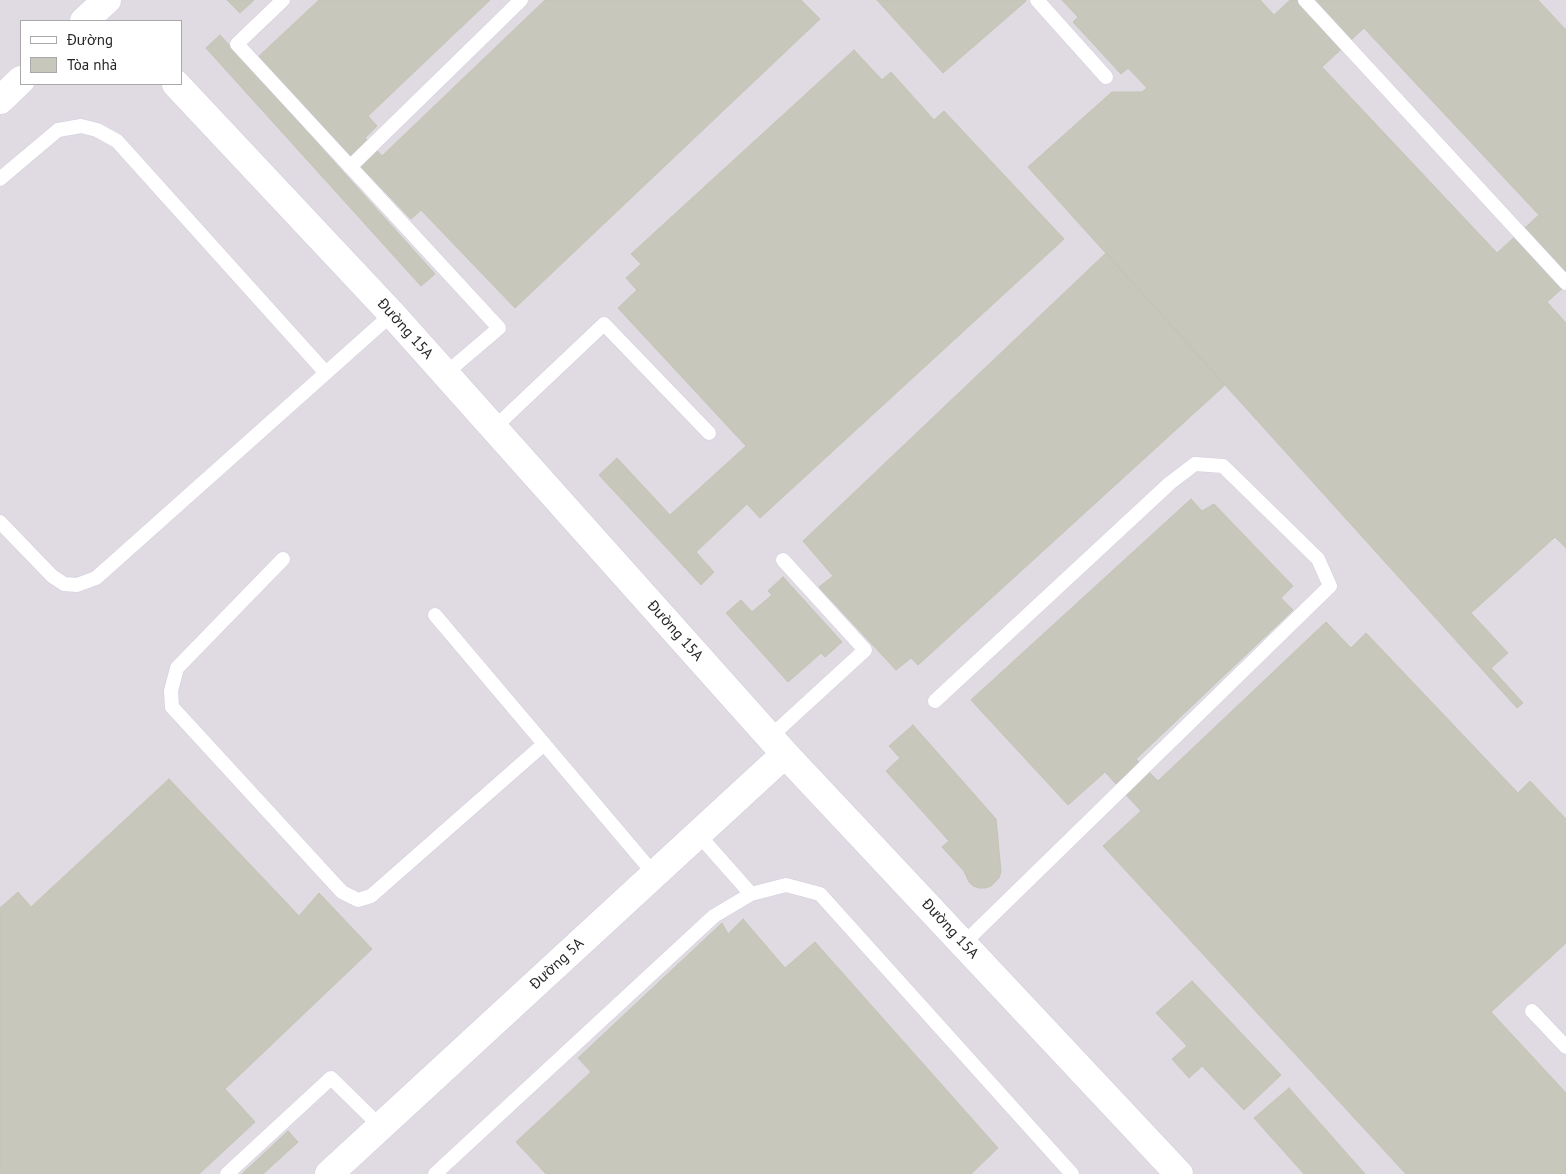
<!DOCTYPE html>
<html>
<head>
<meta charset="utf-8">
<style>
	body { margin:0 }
	#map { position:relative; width:1566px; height:1174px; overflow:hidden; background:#e9ead9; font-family:"PT Sans",sans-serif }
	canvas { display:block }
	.legend { position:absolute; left:20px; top:20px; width:162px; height:65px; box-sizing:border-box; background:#fff; border:1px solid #a9a9a9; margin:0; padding:6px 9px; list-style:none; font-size:15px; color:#272727 }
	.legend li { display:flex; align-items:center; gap:10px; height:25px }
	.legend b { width:25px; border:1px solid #a9a9a9 }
</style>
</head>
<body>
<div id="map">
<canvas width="1566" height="1174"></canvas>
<ul class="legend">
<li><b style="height:6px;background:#fff"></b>Đường</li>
<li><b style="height:14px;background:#c7c8bb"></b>Tòa nhà</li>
</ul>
</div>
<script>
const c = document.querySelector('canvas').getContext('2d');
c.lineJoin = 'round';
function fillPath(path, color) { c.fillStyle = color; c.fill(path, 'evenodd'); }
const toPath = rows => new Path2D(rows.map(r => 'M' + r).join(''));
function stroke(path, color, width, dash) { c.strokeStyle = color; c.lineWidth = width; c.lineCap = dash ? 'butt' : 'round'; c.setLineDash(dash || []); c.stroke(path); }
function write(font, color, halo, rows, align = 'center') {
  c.font = font + ' "PT Sans",sans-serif'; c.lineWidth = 4; c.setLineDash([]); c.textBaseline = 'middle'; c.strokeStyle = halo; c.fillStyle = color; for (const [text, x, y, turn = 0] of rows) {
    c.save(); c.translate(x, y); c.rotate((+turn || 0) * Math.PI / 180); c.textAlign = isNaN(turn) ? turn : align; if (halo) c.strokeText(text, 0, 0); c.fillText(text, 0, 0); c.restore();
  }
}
fillPath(toPath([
	[0,0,1566,0,1566,1174,0,1174],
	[21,21,181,21,181,84,21,84]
]), '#e0dae2');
const building = toPath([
	[227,0,254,0,240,13,227,0],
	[319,0,490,0,368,116,377,126,365,138,382,156,545,0,801,0,820,19,515,308,421,210,411,219,257,58,319,0],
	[877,0,1025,0,1026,1,943,73,877,0],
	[1062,0,1260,0,1274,15,1290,0,1538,0,1566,30,1566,285,1547,302,1566,323,1566,548,1555,537,1471,613,1508,653,1491,668,1523,703,1517,708,1028,167,1112,92,1142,92,1147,88,1128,68,1121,74,1073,22,1078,17,1062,0],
	[1364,28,1539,215,1497,253,1322,67,1364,28],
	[220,35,435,274,421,286,206,48,220,35],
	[854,50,882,80,891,72,934,120,944,111,1064,239,760,518,747,504,696,552,714,572,701,585,599,475,617,458,670,515,746,446,618,308,637,290,626,278,641,264,631,254,854,50],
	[1106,253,1225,385,918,665,911,658,896,670,819,587,833,576,803,541,1106,253],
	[1191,499,1202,511,1214,504,1293,586,1281,598,1293,610,1136,759,1158,781,1326,622,1351,648,1366,633,1518,793,1530,781,1566,819,1566,943,1491,1012,1566,1093,1566,1174,1406,1174,1103,846,1141,811,1105,772,1068,805,971,700,1191,499],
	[783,577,842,642,825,657,821,653,788,682,726,613,741,600,752,612,772,595,768,591,783,577],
	[913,725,996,819,1001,872,999,878,991,886,985,888,979,888,973,886,969,882,964,871,942,847,949,841,886,771,900,758,889,746,913,725],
	[169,779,299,916,319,893,372,949,225,1089,255,1122,199,1174,0,1174,0,908,18,892,31,907,169,779],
	[743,919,785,968,815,942,998,1148,971,1174,546,1174,516,1142,591,1072,578,1058,722,923,728,934,743,919],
	[1192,981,1281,1075,1244,1110,1202,1066,1189,1078,1172,1059,1187,1046,1156,1013,1192,981],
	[1289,1088,1365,1174,1304,1174,1254,1118,1289,1088],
	[288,1131,298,1142,263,1174,242,1174,288,1131]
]);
fillPath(building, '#c7c8bb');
stroke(building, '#c2c5b3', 1);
const service = toPath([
	[283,0,237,44,499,328,445,374],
	[1037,0,1106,77],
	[1305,0,1566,283],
	[350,167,521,0],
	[0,179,58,130,81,126,97,130,117,141,326,373],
	[494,428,604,324,709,433],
	[0,522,52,576,64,584,77,585,96,578,392,314],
	[283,559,177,668,171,691,172,707,342,892,358,900,371,896,544,744],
	[435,615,655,875],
	[935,701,1170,483,1195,464,1223,466,1318,559,1330,586,963,944],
	[770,737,865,650,783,560],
	[698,834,751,894],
	[1532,1011,1566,1047],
	[227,1174,331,1078,381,1127],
	[435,1174,714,916,751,894,786,885,820,894,1072,1174]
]);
const minor = toPath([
	[84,21,107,0],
	[176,84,392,314,785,754,1179,1174],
	[0,100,21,80],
	[329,1174,785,754]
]);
stroke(service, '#d4cee1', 15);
stroke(minor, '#d4cee1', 29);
stroke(service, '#fff', 14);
stroke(minor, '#fff', 28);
write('15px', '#272727', '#fff', [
	["Đường 15A",405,329,48],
	["Đường 15A",675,631,48],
	["Đường 15A",950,929,47],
	["Đường 5A",557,964,-43]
]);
</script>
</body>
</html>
